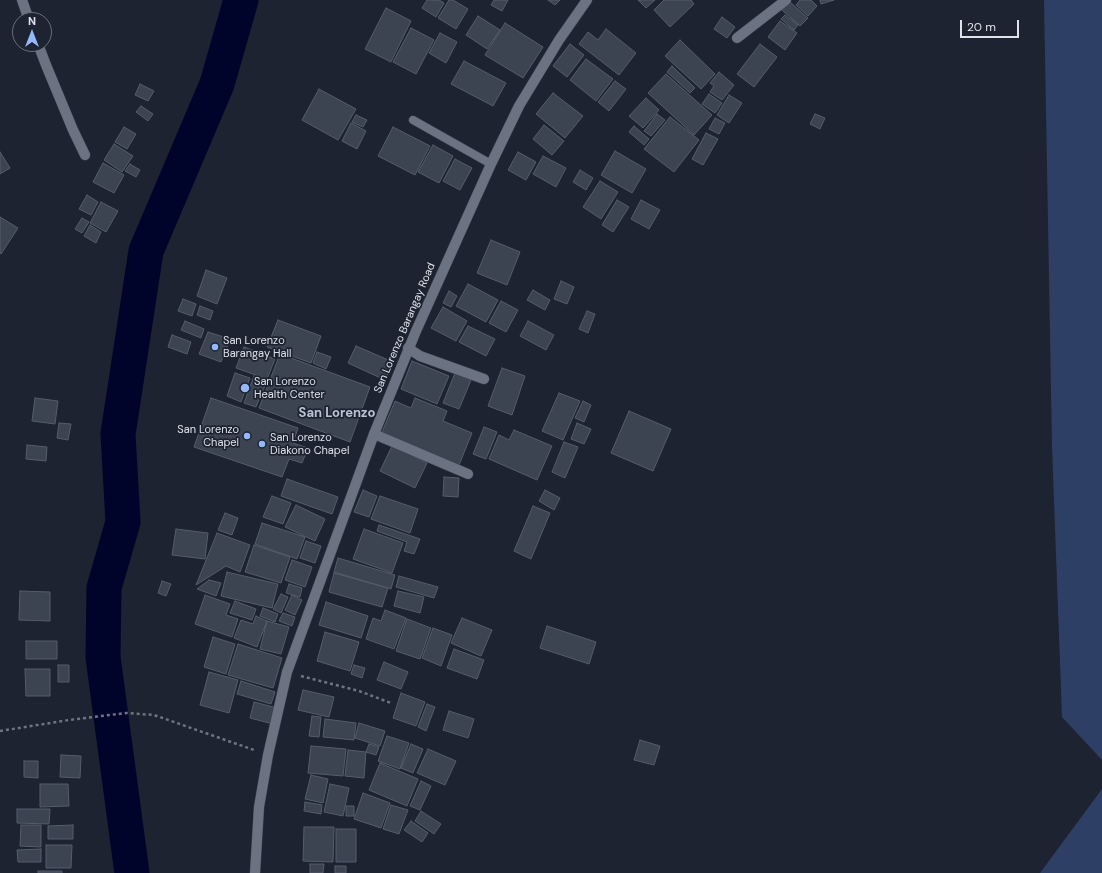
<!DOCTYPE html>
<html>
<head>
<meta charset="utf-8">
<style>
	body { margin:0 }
	#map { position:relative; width:1102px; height:873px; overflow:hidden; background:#1d2330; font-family:"DM Sans",sans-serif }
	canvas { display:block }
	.north { position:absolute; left:12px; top:12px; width:40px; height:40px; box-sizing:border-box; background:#1d2330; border:1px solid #6a6f7b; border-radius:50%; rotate:0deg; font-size:11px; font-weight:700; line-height:16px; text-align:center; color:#dde2eb }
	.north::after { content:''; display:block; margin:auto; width:14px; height:18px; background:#94b7fd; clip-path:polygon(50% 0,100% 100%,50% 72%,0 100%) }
	.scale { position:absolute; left:960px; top:20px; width:59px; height:18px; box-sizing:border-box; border:2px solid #dde2eb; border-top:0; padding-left:5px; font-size:12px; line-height:14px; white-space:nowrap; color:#dde2eb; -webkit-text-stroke:3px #1d2330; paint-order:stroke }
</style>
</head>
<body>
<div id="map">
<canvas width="1102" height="873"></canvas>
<div class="north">N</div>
<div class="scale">20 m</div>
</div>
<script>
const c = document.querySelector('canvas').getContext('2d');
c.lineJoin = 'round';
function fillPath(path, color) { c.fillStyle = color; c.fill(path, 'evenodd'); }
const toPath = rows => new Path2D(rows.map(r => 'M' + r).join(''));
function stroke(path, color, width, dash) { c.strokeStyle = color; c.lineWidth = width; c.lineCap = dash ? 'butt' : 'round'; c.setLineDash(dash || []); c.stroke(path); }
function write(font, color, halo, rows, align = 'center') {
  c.font = font + ' "DM Sans",sans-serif'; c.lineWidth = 3.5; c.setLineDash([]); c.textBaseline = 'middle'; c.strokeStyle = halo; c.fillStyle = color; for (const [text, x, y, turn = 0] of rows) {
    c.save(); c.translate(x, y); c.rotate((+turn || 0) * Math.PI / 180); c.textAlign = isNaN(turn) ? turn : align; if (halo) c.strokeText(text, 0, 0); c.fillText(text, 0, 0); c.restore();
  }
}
fillPath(toPath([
	[1044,0,1102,0,1102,760,1062,717,1052,447],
	[1102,789,1102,873,1040,873]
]), '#2d3f64');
stroke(toPath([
	[132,873,103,657,104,588,123,522,118,434,146,251,217,84,241,0]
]), '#00042b', 35);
const building = toPath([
	[427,0,439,0,444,3,436,17,422,8,427,0],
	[449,0,453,0,468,9,456,29,438,18,449,0],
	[494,0,508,0,502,11,491,5,494,0],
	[548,0,560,0,555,5,548,0],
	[638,0,655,0,646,8,638,0],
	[664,0,691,0,694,4,670,27,654,10,664,0],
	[800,0,811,0,817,6,808,16,796,5,800,0],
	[820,0,834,0,821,4,820,0],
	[790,2,808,18,800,26,782,10,790,2],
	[386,8,411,21,391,62,365,49,386,8],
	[785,15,798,25,794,30,781,19,785,15],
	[478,16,500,30,487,49,466,35,478,16],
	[722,17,735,27,727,38,714,29,722,17],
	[780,21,797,33,785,50,768,37,780,21],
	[505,23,543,47,523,78,485,55,505,23],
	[411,28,434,40,416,74,393,62,411,28],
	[606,29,636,53,619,75,579,44,588,32,598,40,606,29],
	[440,33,457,42,446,63,429,53,440,33],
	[680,40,715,74,701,89,665,56,680,40],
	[570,44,584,55,567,77,553,66,570,44],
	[760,44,777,57,754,87,737,74,760,44],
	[586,59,613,79,596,101,570,80,586,59],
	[464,61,506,83,493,106,451,84,464,61],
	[672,66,695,88,690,93,667,72,672,66],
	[719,72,734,85,722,100,710,92,714,86,710,83,719,72],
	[666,74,712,115,694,135,648,93,666,74],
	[615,81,626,89,609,111,598,102,615,81],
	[140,84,154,91,148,101,135,95,140,84],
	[319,89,356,109,338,140,302,120,319,89],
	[553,93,583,116,565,138,536,114,553,93],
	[709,94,722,103,715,113,702,104,709,94],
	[729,95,742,103,729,123,717,115,729,95],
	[646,98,659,110,643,128,629,116,646,98],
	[141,106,153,114,148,121,136,112,141,106],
	[657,114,665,120,651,136,644,131,657,114],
	[815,114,825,118,820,129,810,124,815,114],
	[356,115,367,120,363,127,352,122,356,115],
	[670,117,699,140,674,172,644,149,670,117],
	[715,118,725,123,719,134,709,129,715,118],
	[351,123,366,131,357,149,342,141,351,123],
	[544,125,564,141,552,155,533,139,544,125],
	[634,126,649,139,644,145,629,132,634,126],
	[124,127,136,134,127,149,115,142,124,127],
	[393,127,430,146,415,175,378,156,393,127],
	[706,133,718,139,703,165,692,159,706,133],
	[114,144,133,156,122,172,104,160,114,144],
	[433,145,453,156,439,183,418,172,433,145],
	[615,151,646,169,632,193,601,175,615,151],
	[0,152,10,168,0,174,0,152],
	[518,152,536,162,526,180,508,170,518,152],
	[543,156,566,168,556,187,533,174,543,156],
	[455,159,472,168,460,190,443,181,455,159],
	[103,163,124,175,114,193,93,182,103,163],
	[130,164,140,170,136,177,125,171,130,164],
	[580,170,593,178,586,190,573,182,580,170],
	[600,181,618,192,601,219,583,207,600,181],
	[87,195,98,202,91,215,79,209,87,195],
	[617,200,629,207,613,232,602,225,617,200],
	[641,200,660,210,649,229,631,219,641,200],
	[101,202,118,211,106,232,90,223,101,202],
	[0,217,18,228,1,254,0,253,0,217],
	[82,218,89,222,82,233,75,229,82,218],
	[90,225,101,232,96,243,84,236,90,225],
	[491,240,520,252,507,285,477,273,491,240],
	[206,270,227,278,217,304,197,296,206,270],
	[561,281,574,287,567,304,554,299,561,281],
	[468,284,498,300,486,322,456,306,468,284],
	[533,290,550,300,545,310,527,300,533,290],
	[449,291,457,296,451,307,443,303,449,291],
	[183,299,196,304,192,316,178,311,183,299],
	[501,301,518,310,506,332,489,323,501,301],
	[200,306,213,311,210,320,197,315,200,306],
	[443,307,467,321,456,341,431,328,443,307],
	[587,311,595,314,588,333,579,329,587,311],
	[278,320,321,336,311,363,267,347,278,320],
	[185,321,204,329,201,338,181,330,185,321],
	[528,321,554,335,546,350,520,336,528,321],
	[468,326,495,339,486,356,459,342,468,326],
	[208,332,230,339,221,362,199,354,208,332],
	[172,335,191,342,187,354,168,347,172,335],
	[356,346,393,362,385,380,348,363,356,346],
	[244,347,275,359,267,379,236,368,244,347],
	[317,352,331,357,326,369,313,363,317,352],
	[280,354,370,387,350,442,259,408,280,354],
	[412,361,449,376,437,404,401,389,412,361],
	[502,368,525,376,512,415,488,406,502,368],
	[235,373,250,378,241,402,227,396,235,373],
	[455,373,471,380,459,409,443,403,455,373],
	[254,376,267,381,256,407,244,403,254,376],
	[559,393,580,401,563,440,542,431,559,393],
	[35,398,58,401,55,424,32,421,35,398],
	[211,398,298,428,293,443,308,448,302,463,289,459,282,477,194,447,211,398],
	[415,398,447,411,443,421,472,433,459,465,382,432,395,401,411,408,415,398],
	[583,401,591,405,584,422,575,418,583,401],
	[629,411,671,429,653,471,611,453,629,411],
	[59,423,71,424,68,440,57,438,59,423],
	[577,423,591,429,584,444,571,439,577,423],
	[484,427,497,432,486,459,473,454,484,427],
	[514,430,552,446,537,480,489,459,499,435,509,440,514,430],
	[564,442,578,447,565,478,552,472,564,442],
	[27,445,47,447,46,461,26,459,27,445],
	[392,446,427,463,415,488,380,471,392,446],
	[444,477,459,478,458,497,443,496,444,477],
	[287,479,338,497,332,514,281,496,287,479],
	[363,490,377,496,369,517,354,512,363,490],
	[545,490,560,498,554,510,539,501,545,490],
	[272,496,291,503,283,524,263,517,272,496],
	[380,496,418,509,410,533,371,519,380,496],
	[296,505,325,519,315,541,285,527,296,505],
	[533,506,550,513,531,559,514,551,533,506],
	[225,513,238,518,232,535,218,530,225,513],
	[262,523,305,537,297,559,255,544,262,523],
	[379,525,420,539,414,554,404,551,407,542,377,531,379,525],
	[176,529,208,533,205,559,172,555,176,529],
	[364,529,403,543,392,573,353,559,364,529],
	[217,533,250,545,240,572,226,566,196,585,217,533],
	[306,541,321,546,315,563,300,558,306,541],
	[254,545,290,557,281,583,245,572,254,545],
	[338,558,395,575,391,589,334,572,338,558],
	[292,560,312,567,305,587,285,580,292,560],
	[227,572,278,584,272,608,221,596,227,572],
	[334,573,388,588,382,607,329,592,334,573],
	[399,576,438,587,434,598,396,587,399,576],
	[209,580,221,583,216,596,197,589,209,580],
	[162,581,171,584,166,596,158,593,162,581],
	[289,584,302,588,300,597,286,593,289,584],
	[20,591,50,592,50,621,19,620,20,591],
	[398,591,424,597,420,613,394,606,398,591],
	[281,594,288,597,281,613,273,609,281,594],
	[205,595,230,604,226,615,238,619,232,637,195,624,205,595],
	[292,595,302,600,295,615,285,610,292,595],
	[235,601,256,609,252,620,230,613,235,601],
	[326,602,368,616,361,638,319,625,326,602],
	[263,608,278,614,275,622,260,616,263,608],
	[385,610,406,618,394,649,366,639,373,618,381,621,385,610],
	[283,613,295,617,292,626,279,621,283,613],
	[256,616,267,621,257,647,234,638,241,620,253,624,256,616],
	[462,618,492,630,481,656,451,643,462,618],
	[407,619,431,628,420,659,396,651,407,619],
	[267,621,289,627,281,654,260,649,267,621],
	[547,626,596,642,589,664,540,648,547,626],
	[433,628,452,635,441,666,422,658,433,628],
	[325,632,359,642,350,671,317,661,325,632],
	[213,637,235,644,226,674,204,667,213,637],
	[26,641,57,641,57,659,26,659,26,641],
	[238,644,282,658,273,688,228,675,238,644],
	[454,649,484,660,477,679,447,668,454,649],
	[384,662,408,672,401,689,377,680,384,662],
	[58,665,69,665,69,682,58,682,58,665],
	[354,665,365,668,362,678,351,674,354,665],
	[25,669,50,669,50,696,26,696,25,669],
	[209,672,238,680,229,713,200,705,209,672],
	[241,681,275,692,271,704,237,694,241,681],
	[303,690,334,697,329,717,298,710,303,690],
	[401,693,425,702,416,726,393,718,401,693],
	[254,702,277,708,273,724,250,718,254,702],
	[427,704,435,707,426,731,418,727,427,704],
	[449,711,474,719,468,738,443,730,449,711],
	[312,716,321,717,319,737,309,736,312,716],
	[325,719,356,723,354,740,323,737,325,719],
	[359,723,385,731,380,746,355,738,359,723],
	[387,736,409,743,400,769,378,761,387,736],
	[640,740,660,746,654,765,634,760,640,740],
	[369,744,379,747,376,755,366,752,369,744],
	[411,744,423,749,413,773,401,768,411,744],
	[311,746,346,749,343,776,308,773,311,746],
	[428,749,456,761,445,785,417,773,428,749],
	[348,750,366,752,364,778,345,776,348,750],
	[61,755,81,756,80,778,60,777,61,755],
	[24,761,38,761,38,778,24,777,24,761],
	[380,763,418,779,407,806,369,790,380,763],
	[311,775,328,779,323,803,305,799,311,775],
	[421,781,431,786,420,810,410,806,421,781],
	[40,784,68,784,69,806,40,807,40,784],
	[330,784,349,788,343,816,324,812,330,784],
	[363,793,390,803,381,828,354,819,363,793],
	[305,802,322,805,321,814,304,811,305,802],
	[391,805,408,810,399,834,383,829,391,805],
	[346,806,354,806,354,816,346,816,346,806],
	[17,809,50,809,49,824,17,823,17,809],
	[421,811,441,824,434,834,415,821,421,811],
	[411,821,428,833,422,842,404,830,411,821],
	[21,825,41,825,41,847,20,846,21,825],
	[73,825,73,839,48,839,48,826,73,825],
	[304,827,334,827,333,862,303,861,304,827],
	[336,829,356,829,356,862,336,862,336,829],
	[46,845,72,845,71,868,46,868,46,845],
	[41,849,41,862,18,862,17,850,41,849],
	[310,864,324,864,323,873,310,873,310,864],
	[335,866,346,866,346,873,335,873,335,866],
	[38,871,62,871,62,873,38,873,38,871]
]);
fillPath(building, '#3c4351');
stroke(building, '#555d6c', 1);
const service = toPath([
	[413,120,491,164]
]);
const minor = toPath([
	[22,0,29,20],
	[737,38,786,0],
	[38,44,46,65,73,130,85,155],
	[408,348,420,356,484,379],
	[374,434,468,474]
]);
const tertiary = toPath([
	[255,873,259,807,268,755,287,672,374,434,416,331,491,164,519,106,559,40,587,0]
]);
stroke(service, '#3a404b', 9);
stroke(minor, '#3a404b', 11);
stroke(tertiary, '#3a404b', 11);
stroke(toPath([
	[301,676,359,691,391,703],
	[0,731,69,720,126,713,154,715,254,750]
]), '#6f7580', 2.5, [3, 3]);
stroke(service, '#6b7383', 8);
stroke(minor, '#6b7383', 10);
stroke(tertiary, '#6b7383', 10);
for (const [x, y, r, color] of [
	[215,347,4,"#94b7fd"],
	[245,388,5,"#94b7fd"],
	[247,436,4,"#94b7fd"],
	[262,444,4,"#94b7fd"]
]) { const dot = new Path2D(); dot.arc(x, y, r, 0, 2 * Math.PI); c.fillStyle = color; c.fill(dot); stroke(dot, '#1d2330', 1.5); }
write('11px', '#dde2eb', '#1d2330', [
	["San Lorenzo Barangay Road",405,328,-67]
]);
write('11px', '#dde2eb', '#1d2330', [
	["San Lorenzo",223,341],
	["Barangay Hall",223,354],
	["San Lorenzo",254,382],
	["Health Center",254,395],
	["San Lorenzo",239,430,"right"],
	["Chapel",239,443,"right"],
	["San Lorenzo",270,438],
	["Diakono Chapel",270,451]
], 'left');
write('bold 13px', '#bac3d4', '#1d2330', [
	["San Lorenzo",337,414]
]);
</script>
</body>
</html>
